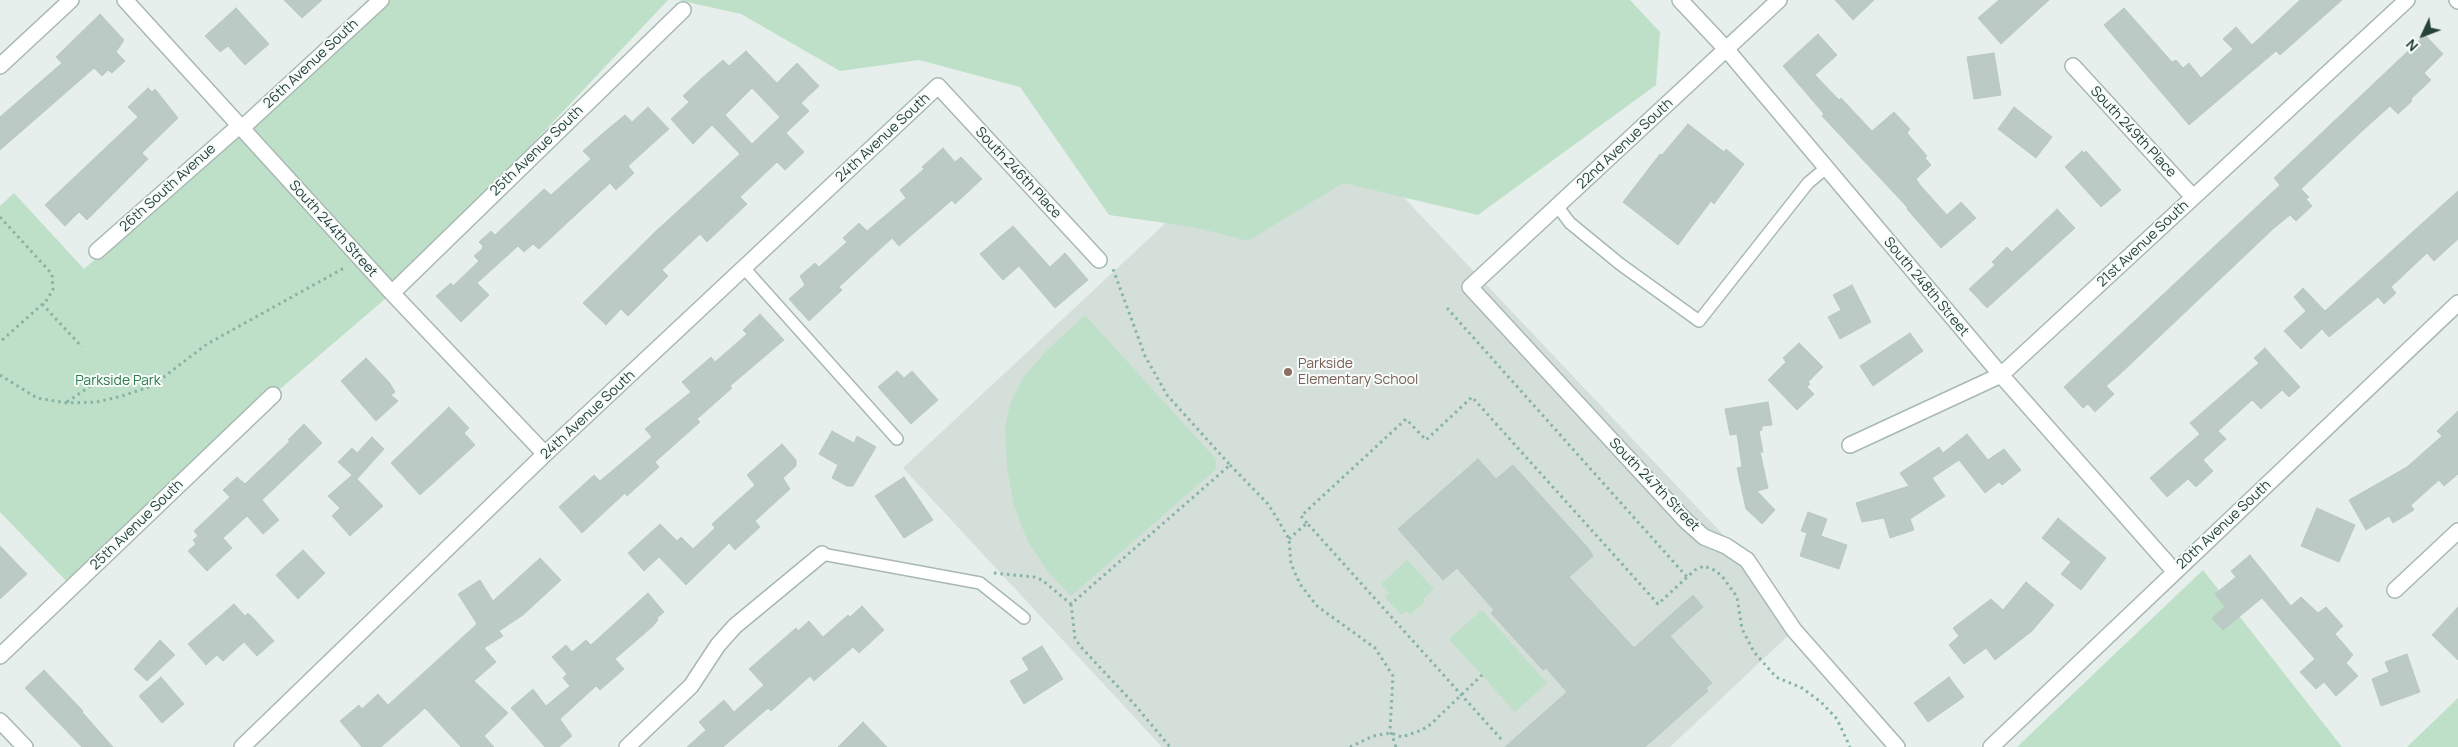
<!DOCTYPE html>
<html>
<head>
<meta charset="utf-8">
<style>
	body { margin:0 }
	#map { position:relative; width:2458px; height:747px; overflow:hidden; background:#e6efeb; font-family:Manrope,sans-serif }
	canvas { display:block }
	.north { position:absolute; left:2398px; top:10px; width:50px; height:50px; -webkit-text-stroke:4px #f7fbf9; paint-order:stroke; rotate:227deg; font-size:14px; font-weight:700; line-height:20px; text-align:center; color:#24423a }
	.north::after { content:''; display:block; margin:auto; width:18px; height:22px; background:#24423a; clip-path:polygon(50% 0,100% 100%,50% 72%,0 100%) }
</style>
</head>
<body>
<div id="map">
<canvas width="2458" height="747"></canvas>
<div class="north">N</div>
</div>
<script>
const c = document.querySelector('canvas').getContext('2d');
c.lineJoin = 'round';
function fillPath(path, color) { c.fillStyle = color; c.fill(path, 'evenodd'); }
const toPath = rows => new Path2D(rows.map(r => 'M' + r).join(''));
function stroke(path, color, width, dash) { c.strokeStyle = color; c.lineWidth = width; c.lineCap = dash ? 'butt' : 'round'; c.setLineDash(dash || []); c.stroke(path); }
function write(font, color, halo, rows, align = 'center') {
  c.font = font + ' Manrope,sans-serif'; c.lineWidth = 4; c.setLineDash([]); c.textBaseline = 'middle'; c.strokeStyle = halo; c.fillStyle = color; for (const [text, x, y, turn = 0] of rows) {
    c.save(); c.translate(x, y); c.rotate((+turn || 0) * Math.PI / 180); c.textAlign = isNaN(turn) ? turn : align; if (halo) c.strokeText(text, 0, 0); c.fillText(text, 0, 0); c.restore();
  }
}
fillPath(toPath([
	[1305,93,1747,560,1794,630,1670,747,1162,747,903,468]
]), '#d4dfda');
fillPath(toPath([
	[375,0,668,0,392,293,273,395,72,587,0,512,0,206,14,193,84,269,242,129],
	[678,0,1630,0,1660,32,1656,85,1478,215,1343,183,1248,241,1193,227,1109,215,1020,87,919,60,840,71,741,14],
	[1085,315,1216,459,1216,469,1071,596,1049,573,1028,542,1014,506,1007,468,1005,428,1010,404,1023,378,1045,352],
	[1407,560,1434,589,1423,599,1425,602,1410,615,1406,611,1401,615,1385,597,1389,593,1381,584],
	[2203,570,2342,747,2017,747],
	[1482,610,1547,683,1515,712,1449,639],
	[2458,698,2458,747,2407,747]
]), '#bfe0c8');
const building = toPath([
	[284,0,322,0,302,18,284,0],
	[1835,0,1874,0,1853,20,1835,0],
	[1999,0,2049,0,2001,44,1978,18,1999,0],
	[2300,0,2342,0,2280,55,2276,51,2189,125,2104,25,2124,8,2172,62,2176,60,2183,68,2189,63,2201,78,2233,49,2223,39,2236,27,2252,45,2300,0],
	[236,8,269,44,245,65,228,46,220,52,205,36,236,8],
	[100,14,124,40,116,52,125,61,112,73,108,70,102,76,94,68,0,150,0,117,62,63,56,57,100,14],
	[1818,34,1837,55,1815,75,1839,100,1841,98,1872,131,1894,112,1910,129,1907,133,1927,156,1925,158,1931,165,1916,179,1920,185,1947,215,1961,202,1976,218,1941,248,1907,209,1908,208,1822,116,1824,114,1783,66,1818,34],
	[2425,35,2443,54,2424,73,2431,80,2411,99,2412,101,2398,114,2390,106,2361,132,2301,189,2309,197,2306,199,2312,206,2296,221,2290,215,2273,229,2119,375,2106,386,2114,394,2095,412,2088,404,2083,408,2064,387,2280,185,2274,178,2425,35],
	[746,51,777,83,797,63,819,86,801,103,809,111,786,133,804,152,785,170,777,162,740,197,747,204,707,242,700,234,662,270,668,276,628,316,621,309,606,325,583,303,655,232,740,154,712,125,693,144,671,119,689,102,683,96,701,79,723,60,729,66,746,51],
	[752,88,780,117,752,144,725,115,752,88],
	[1994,53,2001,95,1974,99,1967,57,1994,53],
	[148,88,152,92,155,89,178,118,142,153,148,159,87,220,79,212,65,226,45,205,138,117,128,107,148,88],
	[648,107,669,129,628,166,634,173,616,190,610,183,539,249,533,244,524,252,518,246,477,283,489,295,461,322,436,296,451,283,453,286,479,261,474,256,482,249,483,246,479,242,491,231,495,235,544,189,551,195,591,159,583,151,602,134,625,115,632,122,648,107],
	[2014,107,2052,137,2036,158,1998,129,2014,107],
	[1688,124,1724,152,1726,149,1744,164,1714,204,1711,201,1678,245,1623,202,1660,154,1662,155,1688,124],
	[943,148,955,162,961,157,982,179,955,204,952,200,899,246,892,238,839,287,842,290,809,321,789,299,805,285,800,276,815,263,819,267,847,242,843,238,859,223,867,231,906,198,900,190,924,169,922,167,943,148],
	[2082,151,2084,153,2086,151,2121,190,2101,207,2065,167,2082,151],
	[2458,191,2458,239,2434,261,2427,253,2391,287,2396,293,2384,304,2378,297,2329,337,2322,329,2301,349,2284,331,2306,311,2294,297,2303,288,2325,311,2458,191],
	[2057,209,2075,228,1987,308,1969,289,1995,265,1992,262,2007,247,2012,252,2057,209],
	[1013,226,1050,267,1065,253,1088,280,1055,308,1019,266,1003,280,980,254,1013,226],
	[1852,285,1871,322,1840,339,1828,317,1841,310,1833,295,1852,285],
	[760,314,784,340,730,386,732,388,697,419,700,422,655,462,659,467,627,496,625,493,582,533,559,507,594,475,600,481,652,437,645,429,691,392,682,382,711,357,715,362,747,334,743,330,760,314],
	[1910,333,1923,351,1873,386,1860,366,1910,333],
	[1799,343,1823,367,1808,382,1810,384,1807,387,1814,394,1797,410,1768,380,1786,362,1783,358,1799,343],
	[2265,348,2300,387,2289,397,2282,390,2261,409,2252,400,2218,431,2226,439,2203,460,2213,471,2196,487,2188,479,2167,497,2150,478,2200,434,2190,423,2259,363,2254,358,2265,348],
	[366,358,389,382,395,392,391,395,398,401,376,421,341,381,366,358],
	[897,371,904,378,912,371,938,400,911,424,878,387,897,371],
	[1768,402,1772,425,1762,426,1762,430,1759,431,1763,452,1760,452,1768,488,1757,491,1775,510,1762,524,1746,509,1737,468,1742,467,1737,434,1730,435,1725,409,1768,402],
	[449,407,469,428,464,433,475,445,420,495,391,463,449,407],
	[2458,411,2458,474,2444,486,2439,480,2411,505,2414,510,2393,523,2389,516,2366,530,2349,500,2407,467,2442,436,2437,431,2458,411],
	[304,424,322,443,262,500,279,520,263,534,247,516,223,538,232,548,207,571,188,551,196,544,193,540,198,536,194,531,230,497,223,490,237,477,245,484,290,441,288,440,304,424],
	[832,431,854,443,857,436,876,447,853,486,847,486,832,478,838,465,819,454,832,431],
	[1967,434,1988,460,2004,449,2021,470,2002,485,1999,482,1985,493,1959,460,1932,478,1945,496,1910,519,1914,530,1890,538,1884,518,1862,522,1856,503,1909,486,1900,473,1939,447,1943,453,1967,434],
	[372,437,384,449,357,479,383,506,350,536,332,516,340,508,328,496,352,475,338,462,352,448,357,453,372,437],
	[782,444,796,460,796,466,783,478,790,489,755,521,760,527,735,550,729,543,686,585,659,557,644,571,628,553,660,524,677,541,681,537,693,549,715,528,712,524,755,485,747,475,782,444],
	[1478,459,1496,479,1513,465,1588,548,1593,556,1569,577,1634,648,1693,595,1703,607,1670,636,1712,683,1706,688,1708,691,1645,747,1505,747,1567,692,1546,668,1543,670,1521,646,1491,613,1494,610,1457,568,1443,580,1398,529,1478,459],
	[904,477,933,520,904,538,875,496,904,477],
	[2317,508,2355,525,2339,562,2301,546,2317,508],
	[1808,512,1827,519,1821,536,1847,545,1839,569,1800,556,1807,533,1801,531,1808,512],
	[2058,518,2106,558,2081,590,2061,574,2071,562,2042,538,2058,518],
	[0,546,27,574,0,599,0,546],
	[303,550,325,573,298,599,276,575,303,550],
	[2250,555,2291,606,2301,597,2318,613,2326,607,2343,626,2335,634,2353,655,2346,663,2358,676,2336,696,2324,682,2316,689,2300,672,2315,659,2262,598,2223,630,2212,618,2225,607,2215,594,2236,577,2231,571,2250,555],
	[540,558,561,580,523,615,499,631,503,636,484,648,496,662,474,681,508,713,484,736,494,747,461,747,425,708,381,747,362,747,340,721,359,705,362,709,378,694,388,705,477,624,458,594,480,580,493,601,540,558],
	[2026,582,2054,605,2032,631,1995,660,1986,648,1964,664,1949,645,1959,636,1953,628,1991,599,2003,610,2026,582],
	[648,593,664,612,657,618,658,620,652,627,615,659,624,669,600,690,596,686,560,719,572,736,559,747,545,747,511,708,533,689,546,706,570,686,563,678,567,674,552,657,566,645,572,652,586,640,591,645,648,593],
	[234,604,245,616,248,613,254,619,274,641,257,656,244,642,223,661,217,655,206,665,188,644,234,604],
	[862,606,884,630,859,653,853,647,814,681,810,676,771,711,768,708,723,747,687,747,706,730,699,722,724,700,734,712,764,685,749,669,796,628,798,631,809,621,823,637,848,615,850,617,862,606],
	[2458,607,2458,660,2432,635,2458,607],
	[160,640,175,655,147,681,134,669,160,640],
	[1042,646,1063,679,1024,704,1010,681,1029,670,1022,658,1042,646],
	[2407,654,2420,692,2381,706,2372,679,2389,672,2385,662,2407,654],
	[44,670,83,711,82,712,113,747,82,747,25,688,44,670],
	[161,677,184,704,162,723,139,696,161,677],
	[1949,677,1964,697,1928,722,1914,703,1949,677],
	[863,722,887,747,838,747,863,722]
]);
fillPath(building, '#bbcac4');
stroke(building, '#b8c9c2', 1);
const lane = toPath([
	[1557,206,1570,223,1620,264,1699,321,1808,183,1826,168],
	[744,268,897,439],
	[822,554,980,583,1024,618]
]);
const street = toPath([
	[125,0,392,293,545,454],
	[1680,0,1727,50,2001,375,2175,572],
	[1779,0,1470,287,1686,521,1704,537,1726,546,1747,560,1794,630,1897,747],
	[2457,0,2458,1],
	[0,66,71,0],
	[2073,66,2193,197],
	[242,128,381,0],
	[97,251,239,126],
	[392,293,683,10],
	[1850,445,2001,375,2407,0],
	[2395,590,2458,531],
	[0,656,273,395],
	[0,721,25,747],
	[242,747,545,454,938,86,1099,260],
	[627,747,691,686,718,645,735,626,822,554],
	[1991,747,2458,303]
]);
stroke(lane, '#a8b8b2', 14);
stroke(street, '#a8b8b2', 18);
stroke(toPath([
	[0,217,52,274,53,290,46,301,0,342],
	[42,304,82,347],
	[1447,308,1687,577],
	[0,375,37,398,67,403,97,402,122,396,152,386,207,344,346,267],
	[67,402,92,385],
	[1230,465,1268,504,1278,520,1289,539,1291,564,1300,584,1317,606,1375,648,1386,665,1393,676,1390,730,1396,747],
	[1307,523,1301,516,1406,419,1426,440,1472,397,1658,604,1695,570,1704,566,1714,570,1722,576,1737,597,1742,629,1754,652,1776,677,1802,688,1821,702,1837,719,1850,747],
	[1289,539,1307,523,1501,739],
	[994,573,1034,577,1042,580,1071,604,1230,465,1167,395,1145,356,1113,269],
	[1071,604,1075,638,1080,646,1135,705,1170,747],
	[1350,747,1373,736,1391,733,1402,737,1422,730,1431,724,1482,675]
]), '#86b3a5', 3, [2.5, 4]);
stroke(lane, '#fff', 11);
stroke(street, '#fff', 15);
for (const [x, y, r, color] of [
	[1288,372,5,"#8d6e63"]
]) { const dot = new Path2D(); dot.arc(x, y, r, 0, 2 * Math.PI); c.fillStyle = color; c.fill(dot); stroke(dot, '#f7fbf9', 2); }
write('14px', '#24423a', '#f7fbf9', [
	["26th Avenue South",311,64,-43],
	["South 249th Place",2133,132,47],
	["24th Avenue South",883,138,-43],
	["22nd Avenue South",1625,144,-43],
	["25th Avenue South",537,151,-44],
	["South 246th Place",1018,173,47],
	["26th South Avenue",168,188,-42],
	["South 244th Street",333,229,48],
	["21st Avenue South",2143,244,-43],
	["South 248th Street",1926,287,50],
	["24th Avenue South",588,415,-43],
	["South 247th Street",1654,485,46],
	["25th Avenue South",137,525,-44],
	["20th Avenue South",2224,525,-43]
]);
write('14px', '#785e54', '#f7fbf9', [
	["Parkside",1298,364],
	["Elementary School",1298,380]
], 'left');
write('14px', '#2d7a4b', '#f7fbf9', [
	["Parkside Park",118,381]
]);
</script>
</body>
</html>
